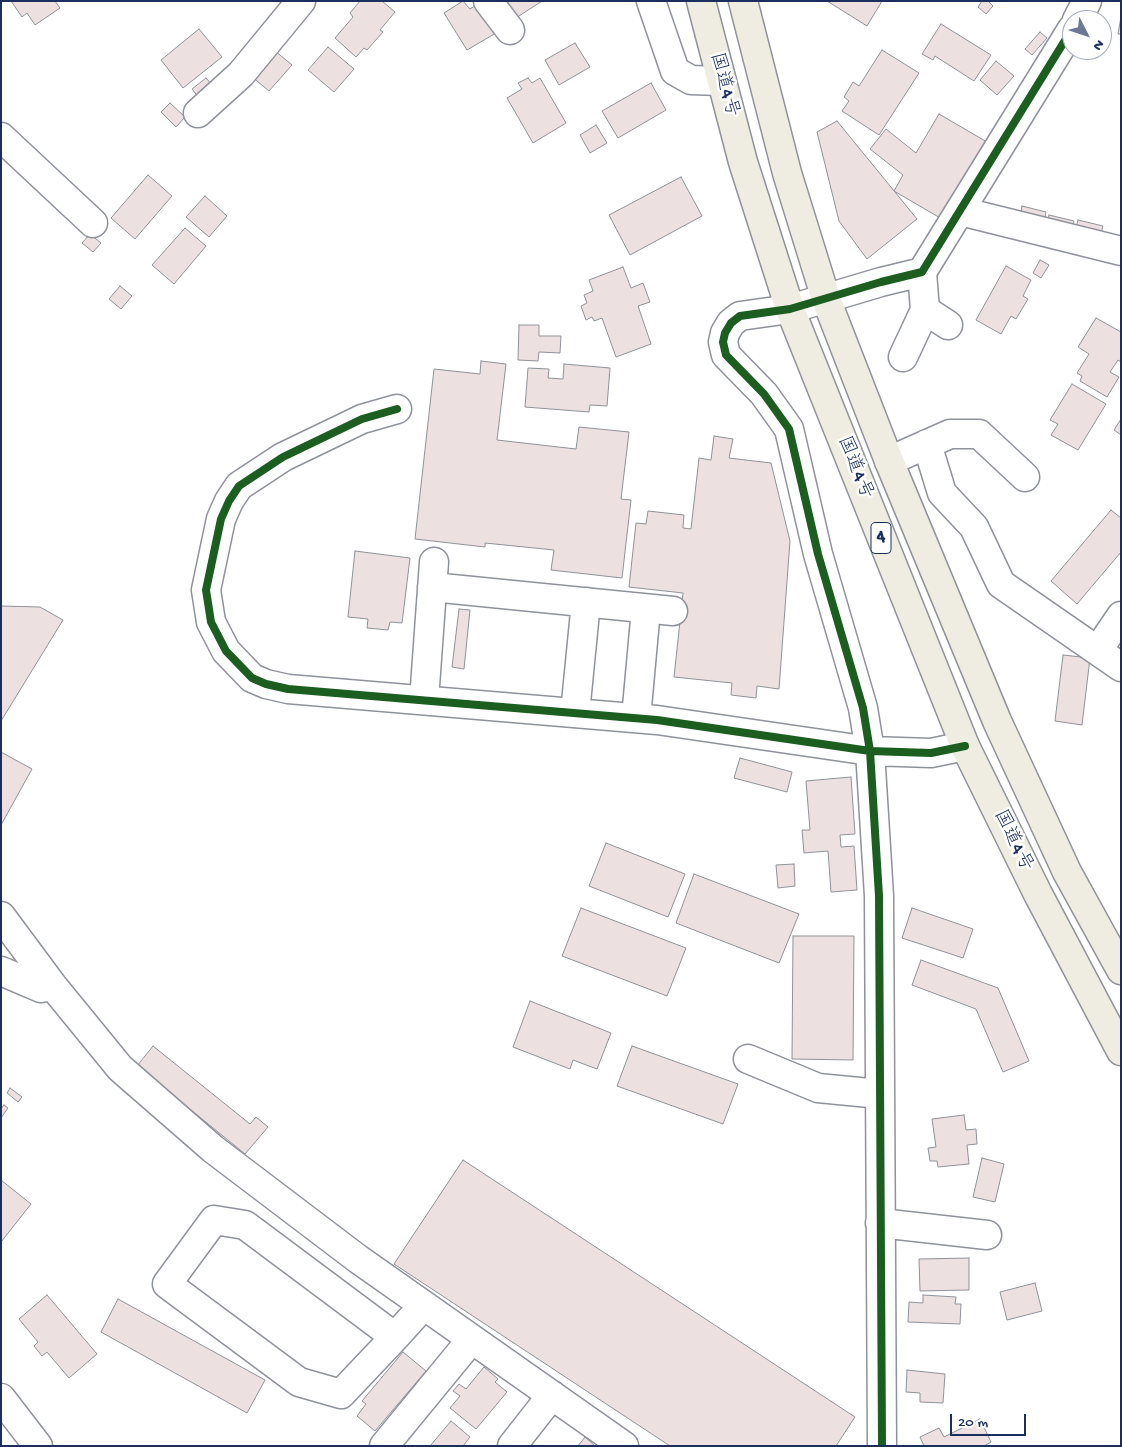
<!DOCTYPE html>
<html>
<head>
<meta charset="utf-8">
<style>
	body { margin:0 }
	#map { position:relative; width:1122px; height:1447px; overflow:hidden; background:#fff; font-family:"Gochi Hand",sans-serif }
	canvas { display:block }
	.frame { position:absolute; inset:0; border:2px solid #1b2f5e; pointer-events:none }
	.north { position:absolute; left:1062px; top:10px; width:50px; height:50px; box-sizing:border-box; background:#fff; border:1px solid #a4acbf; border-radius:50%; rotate:131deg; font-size:14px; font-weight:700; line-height:20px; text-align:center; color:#1b2f5e }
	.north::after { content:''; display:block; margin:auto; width:18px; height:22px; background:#6b7896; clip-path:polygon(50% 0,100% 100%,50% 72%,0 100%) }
	.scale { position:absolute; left:950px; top:1414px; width:76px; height:22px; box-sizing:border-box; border:2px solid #1b2f5e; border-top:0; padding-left:6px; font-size:15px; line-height:18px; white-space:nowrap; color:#1b2f5e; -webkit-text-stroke:4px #fff; paint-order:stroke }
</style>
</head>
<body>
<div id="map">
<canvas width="1122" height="1447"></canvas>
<div class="frame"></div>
<div class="north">N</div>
<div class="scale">20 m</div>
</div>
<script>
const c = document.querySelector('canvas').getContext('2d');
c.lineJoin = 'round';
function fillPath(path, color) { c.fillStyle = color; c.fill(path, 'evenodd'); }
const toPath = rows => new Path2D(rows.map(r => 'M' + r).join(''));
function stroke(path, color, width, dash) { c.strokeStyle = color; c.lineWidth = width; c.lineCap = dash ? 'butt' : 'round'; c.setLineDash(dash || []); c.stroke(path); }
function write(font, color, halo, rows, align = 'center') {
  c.font = font + ' "Gochi Hand","Klee One",sans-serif'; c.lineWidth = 5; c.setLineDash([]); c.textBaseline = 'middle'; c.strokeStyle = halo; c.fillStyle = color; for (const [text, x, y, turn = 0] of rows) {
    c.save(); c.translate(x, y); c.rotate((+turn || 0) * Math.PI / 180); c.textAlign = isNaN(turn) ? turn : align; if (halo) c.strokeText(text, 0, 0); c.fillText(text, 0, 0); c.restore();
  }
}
const building = toPath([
	[11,1,55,1,60,8,35,25,27,13,22,17,11,1],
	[360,1,382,1,395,12,380,30,383,32,367,50,364,48,356,57,335,38,353,17,350,13,360,1],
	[463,1,470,9,478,4,496,33,467,50,444,13,463,1],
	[506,1,542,1,516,18,506,1],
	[827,1,882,1,867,26,827,1],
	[982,1,988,1,993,6,986,14,978,7,982,1],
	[1121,17,1121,34,1118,34,1121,17],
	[941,24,991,55,974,81,935,56,933,60,922,54,941,24],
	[199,29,222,57,183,88,161,60,199,29],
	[1040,32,1047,38,1032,55,1025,49,1040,32],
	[575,43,590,67,559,85,545,60,575,43],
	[328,47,354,69,334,92,308,70,328,47],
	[274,50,292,65,269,91,251,76,274,50],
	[882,50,919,73,879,135,842,111,849,101,844,97,853,82,859,86,882,50],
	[996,61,1014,76,997,95,980,80,996,61],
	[206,78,213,86,199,98,192,89,206,78],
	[528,78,532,83,540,78,566,123,533,143,507,98,522,89,518,83,528,78],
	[651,83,666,110,618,138,602,111,651,83],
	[170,103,185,117,176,127,161,112,170,103],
	[939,114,987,142,942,219,894,191,903,175,870,149,886,129,916,153,939,114],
	[837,121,917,219,867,259,839,221,817,132,837,121],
	[596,125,607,143,590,153,580,135,596,125],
	[148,175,172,196,135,239,111,218,148,175],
	[681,177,702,216,630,255,609,215,681,177],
	[205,196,227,216,209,237,186,217,205,196],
	[1022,206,1046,212,1044,223,1020,217,1022,206],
	[1049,215,1074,221,1072,231,1047,225,1049,215],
	[1078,220,1103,226,1100,237,1075,231,1078,220],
	[185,228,206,246,174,284,152,265,185,228],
	[90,234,101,243,93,252,82,243,90,234],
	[1040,260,1049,265,1041,278,1033,273,1040,260],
	[1006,266,1031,280,1023,296,1028,299,1016,319,1011,316,1001,334,976,320,1006,266],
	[623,267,631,288,643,283,650,302,638,306,651,344,616,357,602,318,594,321,592,317,586,320,581,306,587,303,584,295,593,291,589,280,623,267],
	[120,286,132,296,121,309,109,299,120,286],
	[1096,318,1121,332,1121,362,1118,360,1110,372,1119,377,1107,397,1080,381,1082,376,1077,373,1089,354,1078,347,1096,318],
	[519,325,539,325,539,336,561,336,560,353,539,352,538,361,518,360,519,325],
	[481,361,506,364,497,440,576,449,579,427,629,432,621,499,631,500,622,578,551,570,554,550,485,543,485,547,415,539,434,369,480,374,481,361],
	[564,364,610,368,607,406,590,405,589,412,525,407,528,368,549,369,548,378,563,379,564,364],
	[1072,384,1106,404,1078,450,1051,435,1058,424,1050,420,1072,384],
	[1121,419,1121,435,1114,430,1121,419],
	[714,436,733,439,729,458,771,463,790,541,779,689,757,686,756,698,731,695,732,683,674,677,683,593,629,587,636,523,646,524,648,511,684,515,683,528,691,529,699,458,711,460,714,436],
	[1111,510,1121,518,1121,552,1077,604,1051,581,1111,510],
	[355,551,410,558,402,623,390,622,388,630,367,628,368,619,348,617,355,551],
	[1,606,40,607,63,620,1,721,1,606],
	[459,609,470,610,464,669,452,667,459,609],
	[1063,655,1090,658,1082,725,1055,721,1063,655],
	[1,752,32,769,1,825,1,752],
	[740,758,792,772,787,792,734,778,740,758],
	[851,777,855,834,840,835,841,847,854,846,857,890,831,892,828,851,804,853,802,830,810,830,806,781,851,777],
	[606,843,685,874,668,917,589,886,606,843],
	[794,864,795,886,778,888,776,865,794,864],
	[694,874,799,914,779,963,676,923,694,874],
	[581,908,686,948,667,996,562,956,581,908],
	[912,908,973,929,963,958,902,938,912,908],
	[793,936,854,936,853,1060,792,1059,793,936],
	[921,960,998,988,1029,1061,1003,1072,976,1009,912,985,921,960],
	[530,1001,611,1033,597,1069,573,1060,570,1069,513,1047,530,1001],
	[153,1046,250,1124,256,1117,268,1127,245,1154,137,1066,153,1046],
	[632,1046,738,1084,723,1124,617,1086,632,1046],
	[10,1088,22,1097,18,1102,7,1093,10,1088],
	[4,1105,8,1108,1,1118,1,1109,4,1105],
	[964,1115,966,1130,976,1129,977,1144,967,1145,969,1164,938,1167,937,1161,930,1161,928,1148,936,1147,932,1119,964,1115],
	[982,1158,1004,1164,995,1202,973,1197,982,1158],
	[463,1160,855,1417,836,1446,670,1446,394,1264,463,1160],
	[1,1180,31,1204,1,1242,1,1180],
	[969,1258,969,1290,920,1291,919,1259,969,1258],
	[1035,1283,1042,1311,1007,1320,1000,1292,1035,1283],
	[47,1295,97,1354,69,1378,47,1352,42,1356,34,1346,38,1342,19,1319,47,1295],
	[923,1295,956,1297,955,1304,961,1304,960,1324,908,1322,909,1302,923,1303,923,1295],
	[118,1299,265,1380,247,1413,101,1332,118,1299],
	[403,1352,426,1371,375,1431,357,1416,366,1404,362,1401,403,1352],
	[484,1367,498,1379,495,1382,507,1392,476,1429,450,1408,460,1396,453,1391,459,1384,466,1389,484,1367],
	[907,1370,945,1374,943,1403,920,1402,920,1393,906,1392,907,1370],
	[980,1419,991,1442,984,1446,924,1446,920,1437,939,1428,944,1437,980,1419],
	[451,1421,470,1437,463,1446,430,1446,451,1421],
	[585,1437,595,1446,578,1446,585,1437]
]);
fillPath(building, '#ece1e0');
stroke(building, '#8e929a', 1);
const minor = toPath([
	[488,1,510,30],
	[651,1,675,71,691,80,721,81],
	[1077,20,1087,1],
	[198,113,241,74,301,1],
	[1,137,93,223],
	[960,211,1121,251],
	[925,310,948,325],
	[903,357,925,310,922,272],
	[397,409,362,419,283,457,239,486,229,501,221,519,206,590,211,622,226,651,252,678,266,684,288,689,657,720,870,751,931,753,965,746],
	[927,444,942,493,974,527,1001,584,1121,667],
	[889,461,950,434,979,434,1025,477],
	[432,587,673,611],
	[1098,650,1121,616],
	[424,700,434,562],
	[575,713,586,602],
	[636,718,646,609],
	[1,916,53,986,120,1068,213,1149,358,1259,624,1446],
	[1,971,41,988,53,986],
	[748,1059,818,1088,880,1094],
	[880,1223,987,1235],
	[395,1337,245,1225,214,1220,167,1284,299,1382,341,1394,395,1337,423,1306],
	[1,1398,38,1446],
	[384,1446,471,1340],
	[512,1446,552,1395],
	[882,1446,879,896,870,751,863,708,818,554,789,429,764,394,726,355,723,342,725,333,731,323,740,316,790,309,881,282,922,272,1072,29]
]);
const highway = toPath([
	[701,1,743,162,790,309,965,746,1038,894,1121,1051],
	[743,1,787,173,826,299,889,461,997,721,1067,872,1121,970]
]);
stroke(minor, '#8e929a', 31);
stroke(highway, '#8e929a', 31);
stroke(minor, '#fff', 28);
stroke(highway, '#efede1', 28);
stroke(toPath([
	[397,409,362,419,283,457,239,486,229,501,221,519,206,590,211,622,226,651,252,678,266,684,288,689,657,720,870,751,931,753,965,746],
	[882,1446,879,896,870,751,863,708,818,554,789,429,764,394,726,355,723,342,725,333,731,323,740,316,790,309,881,282,922,272,1072,29]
]), '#1b5e20', 8);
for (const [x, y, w] of [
	[881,538,20]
]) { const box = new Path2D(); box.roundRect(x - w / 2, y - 15.5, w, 31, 4); c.fillStyle = '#fff'; c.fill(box); stroke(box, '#1b2f5e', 1); }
write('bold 18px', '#1b2f5e', null, [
	["4",881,538]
]);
write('19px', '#1b2f5e', '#fff', [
	["国道4号",723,85,75],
	["国道4号",854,468,68],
	["国道4号",1012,841,64]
]);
</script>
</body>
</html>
